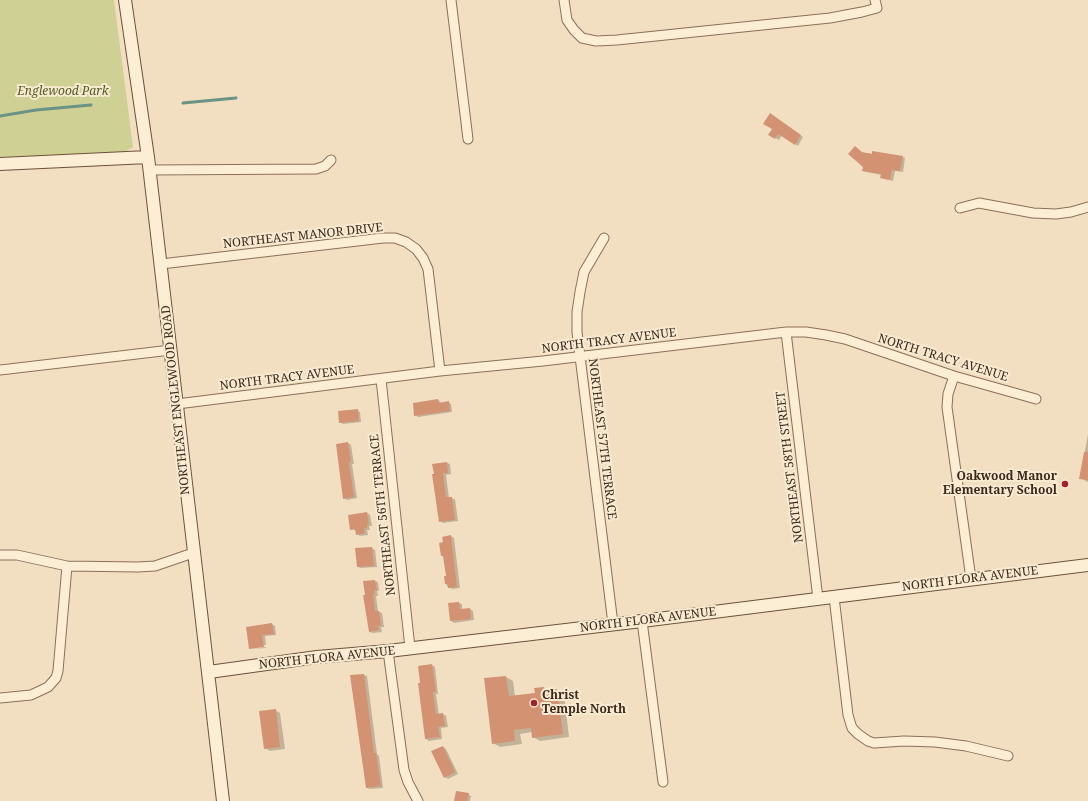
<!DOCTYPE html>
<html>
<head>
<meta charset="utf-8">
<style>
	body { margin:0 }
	canvas { display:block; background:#f2dfc1 }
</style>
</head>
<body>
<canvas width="1088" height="801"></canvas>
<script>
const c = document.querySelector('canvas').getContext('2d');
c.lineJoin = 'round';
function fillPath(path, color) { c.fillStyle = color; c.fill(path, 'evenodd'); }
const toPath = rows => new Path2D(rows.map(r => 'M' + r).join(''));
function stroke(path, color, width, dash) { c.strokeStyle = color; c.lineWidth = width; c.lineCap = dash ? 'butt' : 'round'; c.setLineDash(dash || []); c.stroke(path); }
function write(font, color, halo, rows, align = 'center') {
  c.font = font + ' "Noto Serif",serif'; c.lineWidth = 4; c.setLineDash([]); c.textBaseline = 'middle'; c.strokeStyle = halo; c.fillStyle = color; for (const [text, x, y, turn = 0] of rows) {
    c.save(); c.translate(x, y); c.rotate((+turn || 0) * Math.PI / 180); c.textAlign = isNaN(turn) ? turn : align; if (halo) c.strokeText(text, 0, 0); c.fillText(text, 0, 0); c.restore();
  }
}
fillPath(toPath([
	[0,0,114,0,133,147,123,153,0,158]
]), '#cfd194');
fillPath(toPath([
	[773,116,803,137,798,146,782,135,779,140,769,134,773,129],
	[864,153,902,157,905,158,903,172,895,171,893,181,881,178,882,175,866,172,863,170],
	[438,400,442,403,448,402,451,404,452,412,418,417,415,415],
	[357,410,360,412,361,422,343,424,340,422],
	[1088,434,1088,482,1080,478],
	[348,443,351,445,354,464,352,464,357,498,347,500,344,498],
	[447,463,450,464,451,474,446,475,449,498,455,499,458,521,443,523,440,521,433,475],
	[367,513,370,515,372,526,369,526,370,530,367,530,368,535,360,536,357,534,357,531,351,529,349,516],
	[451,536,454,538,460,588,452,589,446,584,447,577,444,557,442,556,444,543],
	[372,548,375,550,377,567,361,568,358,567],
	[375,581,378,582,379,591,377,591,378,596,376,596,378,611,382,613,384,627,381,627,382,632,373,633,370,632,366,596],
	[458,603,462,604,462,610,470,609,473,611,474,620,454,623,451,621],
	[272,624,275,626,276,635,265,636,266,645,251,647,251,649,250,648],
	[266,647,266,648,252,649],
	[432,665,435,667,438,694,436,694,439,715,443,714,446,716,448,727,441,728,442,739,429,741,426,739,421,684],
	[363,675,367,676,377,754,379,756,383,788,370,789,367,788],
	[506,677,513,681,515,696,536,693,544,688,550,691,557,690,564,694,569,737,540,741,533,737,532,732,520,734,522,744,500,747,493,743],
	[275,710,280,713,285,749,270,751,265,748],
	[443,747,446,749,458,774,448,779,445,777],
	[468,794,471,796,470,801,455,801]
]), '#0003');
stroke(toPath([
	[183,103,236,98],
	[0,116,36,110,91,105]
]), '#6a9285', 3);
fillPath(toPath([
	[770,113,801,135,795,145,778,134,775,139,768,135,772,129,763,124],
	[855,146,862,152,872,154,872,151,903,156,900,171,892,170,890,180,880,178,881,174,862,171,863,167,848,154],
	[438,399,439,403,449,401,450,411,414,416,413,403],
	[358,409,359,421,339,423,338,411],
	[348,442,351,462,349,462,354,497,343,499,336,444],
	[1084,452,1088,452,1088,480,1079,479],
	[447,462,448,473,443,473,446,497,452,497,455,520,439,522,432,474,434,474,432,464],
	[367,512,369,524,367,525,367,528,364,529,365,533,356,535,355,529,350,530,348,515],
	[451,535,457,587,448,588,447,584,445,584,444,576,446,576,443,556,441,556,439,543,443,542,442,537],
	[372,547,374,566,357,567,355,548],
	[375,580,377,590,374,590,375,594,373,594,375,611,379,611,381,625,378,626,379,630,369,632,363,595,365,595,363,581],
	[459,602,460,609,470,608,471,619,450,621,448,603],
	[272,623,274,634,262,635,264,647,249,649,246,627],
	[432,664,436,692,433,692,436,714,443,713,445,726,438,727,440,737,425,739,418,683,420,683,418,666],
	[364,674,374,753,376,753,381,786,366,788,350,675],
	[506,676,509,696,535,693,534,688,544,687,545,691,557,689,563,734,532,738,531,728,514,730,515,741,492,744,484,678],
	[276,709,280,747,264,749,259,711],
	[443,746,455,772,444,778,431,751],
	[456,791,469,793,467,801,454,801]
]), '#d39373');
const street = toPath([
	[451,0,468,139],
	[564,0,567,20,574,30,582,38,596,41,617,40,830,18,862,12,877,8,875,0],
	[149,170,316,169,325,166,331,160],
	[960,208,979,203,1033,213,1056,214,1071,212,1088,207],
	[604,238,584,272,580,292,577,312,577,332,613,624],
	[161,264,383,238,395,238,406,242,416,249,423,258,428,269,440,371],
	[786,332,818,599],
	[0,370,171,350],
	[954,376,948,394,947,407,971,579],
	[381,379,410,648],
	[177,404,440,371,543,361,786,332,806,332,826,335,845,339,954,376,1036,399],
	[0,555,17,555,67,566,138,567,155,566,193,553],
	[834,597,848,715,852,728,858,734,868,741,874,743,904,741,935,742,966,746,1008,756],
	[642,621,663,782],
	[388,651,404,770,408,782,418,801],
	[0,698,31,695,48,687,56,678,58,671,67,566]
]);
const secondary = toPath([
	[125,0,148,157,223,801],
	[0,164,148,157],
	[209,672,317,657,388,651,642,621,1088,565]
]);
stroke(street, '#8d6f57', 11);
stroke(secondary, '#6e503a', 14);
stroke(street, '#fcedd5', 9);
stroke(secondary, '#fcedd5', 12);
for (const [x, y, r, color] of [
	[1065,484,4,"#a1222d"],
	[534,703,4,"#a1222d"]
]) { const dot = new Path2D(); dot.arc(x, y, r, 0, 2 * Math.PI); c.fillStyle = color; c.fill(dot); stroke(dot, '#f8ead1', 1.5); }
write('italic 12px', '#505921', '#f8ead1', [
	["Englewood Park",63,92]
]);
write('12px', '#3b291c', '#f8ead1', [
	["NORTHEAST MANOR DRIVE",303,236,-6],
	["NORTH TRACY AVENUE",609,341,-7],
	["NORTH TRACY AVENUE",943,358,17],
	["NORTH TRACY AVENUE",287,378,-7],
	["NORTHEAST ENGLEWOOD ROAD",176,400,-96],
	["NORTHEAST 57TH TERRACE",602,439,83],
	["NORTHEAST 58TH STREET",790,467,-97],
	["NORTHEAST 56TH TERRACE",383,515,-96],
	["NORTH FLORA AVENUE",970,579,-7],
	["NORTH FLORA AVENUE",648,620,-7],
	["NORTH FLORA AVENUE",327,658,-6]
]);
write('bold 12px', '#3b291c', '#f8ead1', [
	["Oakwood Manor",1057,477],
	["Elementary School",1057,491],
	["Christ",542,696,"left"],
	["Temple North",542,710,"left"]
], 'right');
</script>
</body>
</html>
